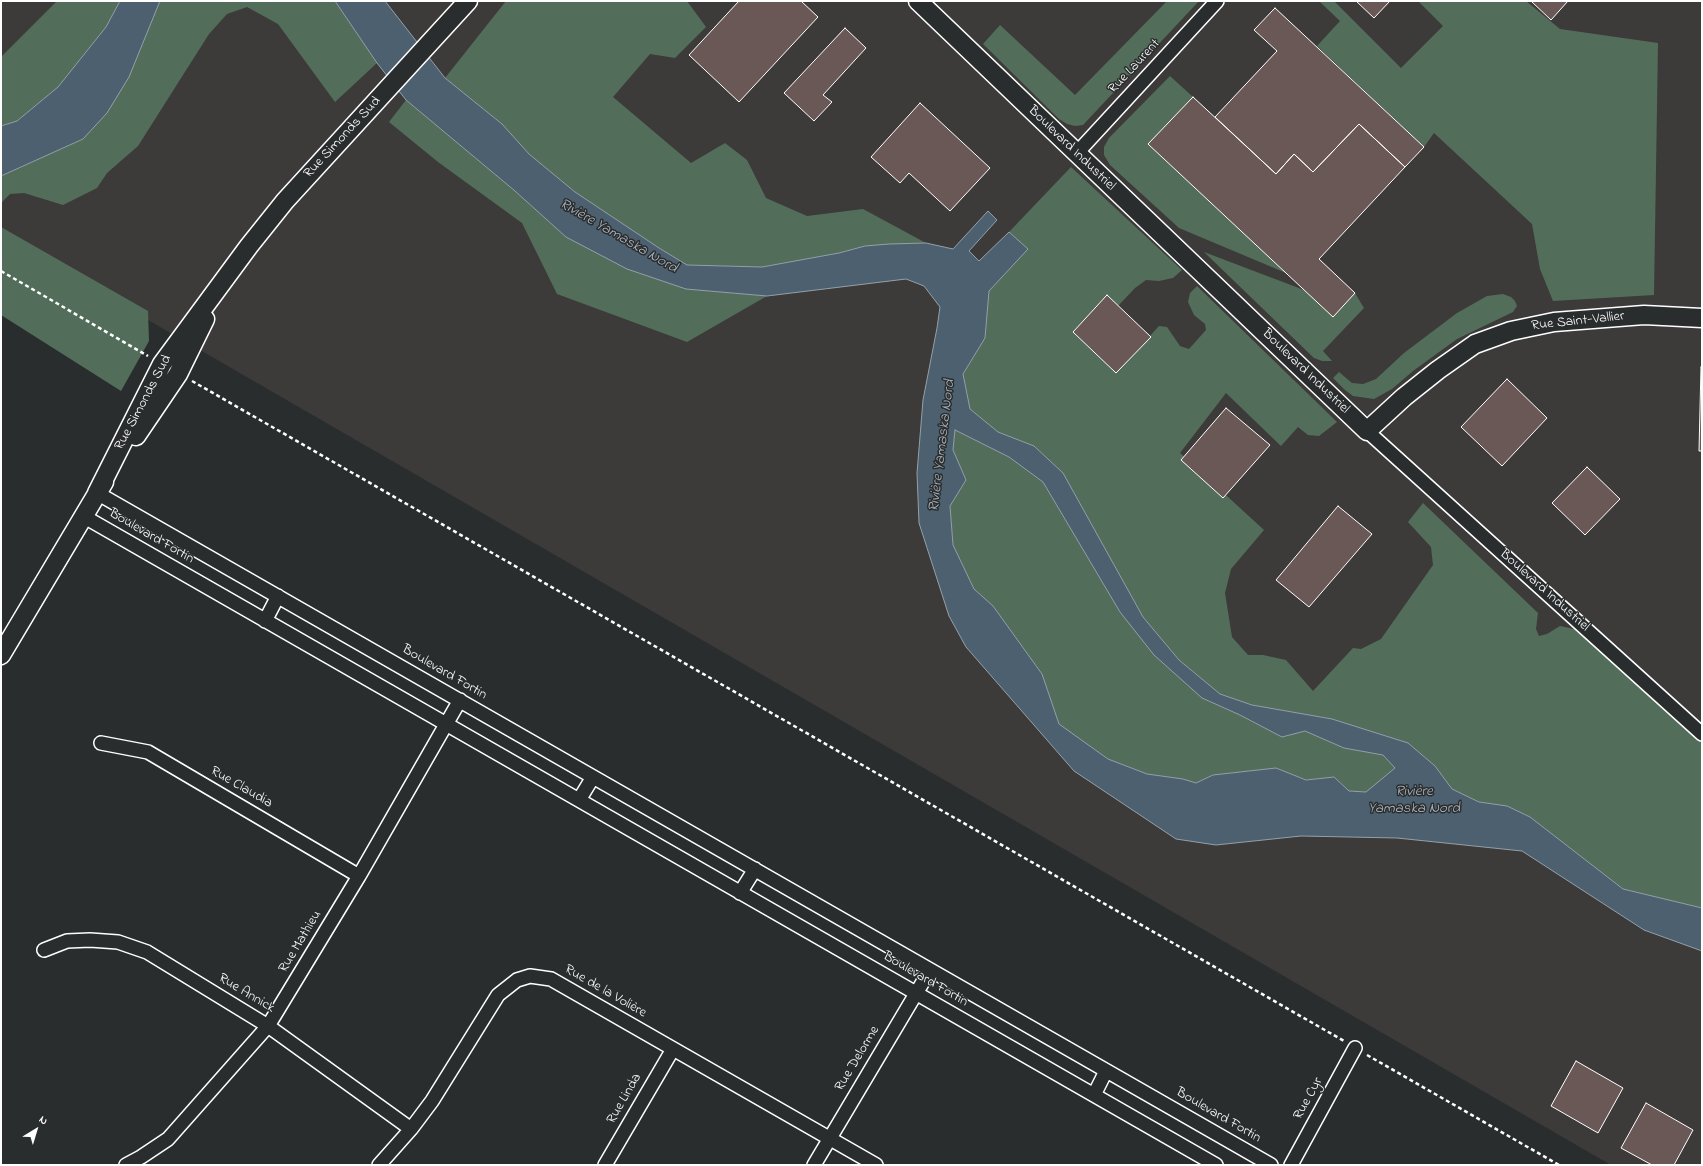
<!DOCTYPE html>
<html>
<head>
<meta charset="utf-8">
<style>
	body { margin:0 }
	#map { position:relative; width:1703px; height:1166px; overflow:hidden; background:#2a2d2e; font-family:"Indie Flower",sans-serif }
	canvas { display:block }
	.frame { position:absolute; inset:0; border:2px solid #fff; pointer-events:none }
	.north { position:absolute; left:16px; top:1110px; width:40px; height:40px; -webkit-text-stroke:3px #2a2d2e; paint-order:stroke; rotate:38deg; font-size:11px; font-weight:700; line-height:16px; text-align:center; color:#fff }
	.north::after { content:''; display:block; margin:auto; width:14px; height:18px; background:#fff; clip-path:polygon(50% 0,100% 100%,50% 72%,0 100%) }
</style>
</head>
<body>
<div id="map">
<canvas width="1703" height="1166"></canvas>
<div class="frame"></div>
<div class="north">N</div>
</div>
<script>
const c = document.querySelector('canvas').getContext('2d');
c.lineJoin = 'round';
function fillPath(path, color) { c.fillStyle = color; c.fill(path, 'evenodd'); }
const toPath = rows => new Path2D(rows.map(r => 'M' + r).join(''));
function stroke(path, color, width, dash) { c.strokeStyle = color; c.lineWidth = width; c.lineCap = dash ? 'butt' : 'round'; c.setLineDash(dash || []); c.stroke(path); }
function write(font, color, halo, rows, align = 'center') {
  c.font = font + ' "Indie Flower",sans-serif'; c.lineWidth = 3; c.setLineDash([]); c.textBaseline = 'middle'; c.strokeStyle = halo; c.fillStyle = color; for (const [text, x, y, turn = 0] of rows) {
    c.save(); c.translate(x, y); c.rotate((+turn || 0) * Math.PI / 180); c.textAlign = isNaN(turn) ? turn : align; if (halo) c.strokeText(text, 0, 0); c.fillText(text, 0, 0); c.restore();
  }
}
fillPath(toPath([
	[1,1,1702,1,1702,1165,1611,1165,1,235]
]), '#3d3a3a');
fillPath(toPath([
	[57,1,120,1,106,27,58,87,17,121,1,126,1,57],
	[160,1,335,1,377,63,335,102,278,24,247,7,227,14,209,34,138,146,107,173,97,188,63,205,24,193,10,194,1,203,1,176,83,139],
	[506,1,687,1,706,27,675,58,650,54,613,97,691,163,725,143,747,160,766,198,807,216,863,209,926,243,865,246,839,253,762,267,687,265,659,248,575,192,529,154,502,124,445,78],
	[1167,1,1199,1,1083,125,1075,126,1067,124,1059,119,983,44,1000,25,1075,95],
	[1319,1,1334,1,1401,68,1443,26,1418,1,1526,1,1560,29,1658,43,1654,295,1553,301,1540,269,1532,224,1434,133,1424,147,1317,46,1340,21],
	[1170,76,1193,97,1149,145,1286,273,1179,228,1110,165,1104,155,1104,147,1109,138],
	[406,100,515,191,566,237,686,289,767,296,687,342,557,294,522,223,438,162,389,122],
	[1071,167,1182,270,1173,278,1159,281,1146,280,1135,288,1118,306,1107,295,1073,332,1116,373,1159,326,1167,327,1180,346,1189,349,1206,330,1205,324,1194,315,1188,302,1190,293,1197,286,1337,422,1319,436,1308,435,1298,427,1281,446,1226,393,1180,453,1264,530,1231,569,1225,593,1232,637,1248,655,1263,655,1286,660,1313,691,1353,648,1361,649,1381,639,1433,565,1431,547,1408,522,1423,503,1538,613,1536,629,1539,636,1547,634,1560,626,1579,630,1702,739,1702,908,1623,889,1530,817,1507,806,1479,802,1452,789,1435,766,1408,743,1332,719,1252,705,1220,694,1179,660,1143,617,1063,473,1034,446,998,432,970,409,963,374,985,338,989,291,1027,249,1009,232],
	[1,227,148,311,149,341,121,391,1,315],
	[1204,252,1304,290,1333,316,1355,293,1364,308,1323,351,1332,361,1322,361,1314,358],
	[1503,294,1511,297,1515,301,1517,306,1513,312,1457,339,1413,371,1392,389,1374,399,1353,396,1345,390,1333,378,1339,372,1352,383,1363,384,1376,379,1404,353,1457,313,1487,296],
	[955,430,1009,457,1043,482,1120,612,1202,698,1240,715,1282,737,1305,731,1344,748,1383,755,1395,768,1367,792,1349,791,1334,777,1306,780,1276,768,1213,775,1196,783,1183,779,1147,774,1108,759,1058,724,1042,674,993,606,974,589,953,545,950,506,966,480,953,450]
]), '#536d5b');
const water = toPath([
	[120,1,160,1,129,77,107,113,83,139,1,176,1,126,17,121,58,87,106,27,120,1],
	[335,1,385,1,445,78,502,124,529,154,575,192,659,248,687,265,762,267,839,253,865,246,889,244,926,243,953,249,988,211,997,220,969,251,979,261,1009,232,1028,249,989,291,985,338,963,374,970,409,998,432,1034,446,1063,473,1143,617,1179,660,1220,694,1252,705,1332,719,1408,743,1435,766,1452,789,1479,802,1507,806,1530,817,1623,889,1702,908,1702,951,1644,930,1522,851,1397,838,1301,836,1216,845,1176,839,1074,771,966,647,949,616,919,523,917,473,923,400,937,328,940,307,924,286,906,279,767,296,686,289,627,269,566,237,515,191,406,100,377,63,335,1],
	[955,430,1009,457,1043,482,1120,612,1154,655,1202,698,1240,715,1282,737,1305,731,1344,748,1383,755,1395,768,1366,792,1349,791,1334,777,1306,780,1276,768,1213,775,1196,783,1183,779,1147,774,1108,759,1059,724,1042,674,993,606,974,589,953,545,950,506,966,480,953,450,955,430]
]);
fillPath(water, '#4d6070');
stroke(water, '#94a0a9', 1);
const building = toPath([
	[739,1,801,1,818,17,739,102,689,55,739,1],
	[1356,1,1390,1,1374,18,1356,1],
	[1531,1,1568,1,1551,20,1531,1],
	[1275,8,1424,147,1405,167,1359,124,1313,172,1294,154,1276,174,1215,117,1277,51,1254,30,1275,8],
	[845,28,866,48,823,95,832,102,814,121,784,93,845,28],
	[1193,97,1276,174,1294,154,1313,172,1359,124,1405,167,1319,259,1355,293,1333,317,1148,144,1193,97],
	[920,103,990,168,950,211,909,173,900,183,871,157,920,103],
	[1107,295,1151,337,1116,373,1073,332,1107,295],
	[1701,367,1702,367,1702,451,1699,451,1701,367],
	[1507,379,1547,418,1502,466,1461,427,1507,379],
	[1226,408,1270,445,1223,498,1181,460,1226,408],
	[1587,467,1620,499,1585,535,1552,503,1587,467],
	[1338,506,1372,534,1309,607,1276,580,1338,506],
	[1576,1061,1623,1088,1598,1133,1551,1106,1576,1061],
	[1646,1103,1693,1130,1674,1165,1652,1165,1621,1148,1646,1103]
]);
fillPath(building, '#6a5857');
stroke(building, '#fff', 1);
const street = toPath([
	[1076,154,1217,1],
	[1367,431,1702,734],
	[97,493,1271,1165],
	[83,516,1216,1165],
	[265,621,278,596],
	[101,743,148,752,359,876],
	[579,800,593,777],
	[740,893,755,869],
	[44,950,67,941,90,940,118,942,147,952,268,1026,411,1129],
	[1094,1095,1106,1071],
	[126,1165,141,1157,168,1139,268,1026,359,876,460,700],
	[379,1165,411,1129,432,1101,498,995,517,980,530,976,551,979,876,1165],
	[605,1165,673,1049],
	[814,1165,930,970],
	[1291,1165,1355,1048]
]);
const secondary = toPath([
	[918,1,1367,431,1404,397,1438,370,1475,344,1511,331,1554,322,1644,315,1702,318],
	[136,436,178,374,205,319],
	[97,493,162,364,249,246,285,201,468,1],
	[1,655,104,482]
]);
stroke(street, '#fff', 16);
stroke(secondary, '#fff', 21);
stroke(toPath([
	[1,271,148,356],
	[192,381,1344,1041],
	[1367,1055,1559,1165]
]), '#fff', 2.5, [4, 3]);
stroke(street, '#2a2d2e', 13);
stroke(secondary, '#2a2d2e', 18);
write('14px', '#fff', '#2a2d2e', [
	["Rue Laurent",1135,67,-47],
	["Rue Simonds Sud",343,138,-47],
	["Boulevard Industriel",1071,149,44],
	["Rue Saint-Vallier",1578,322,-6],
	["Boulevard Industriel",1305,372,44],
	["Rue Simonds Sud",144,403,-62],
	["Boulevard Fortin",151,537,30],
	["Boulevard Industriel",1544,591,42],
	["Boulevard Fortin",444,673,30],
	["Rue Claudia",241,788,30],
	["Rue Mathieu",301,942,-59],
	["Boulevard Fortin",925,980,30],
	["Rue de la Volière",605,992,30],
	["Rue Annick",246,994,31],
	["Rue Delorme",858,1059,-59],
	["Rue Linda",625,1099,-60],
	["Rue Cyr",1309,1099,-61],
	["Boulevard Fortin",1218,1116,30]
]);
write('italic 15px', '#afb7bf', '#2a2d2e', [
	["Rivière Yamaska Nord",618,237,30],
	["Rivière Yamaska Nord",943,446,-83],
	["Rivière",1414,793],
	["Yamaska Nord",1414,810]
]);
</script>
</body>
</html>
